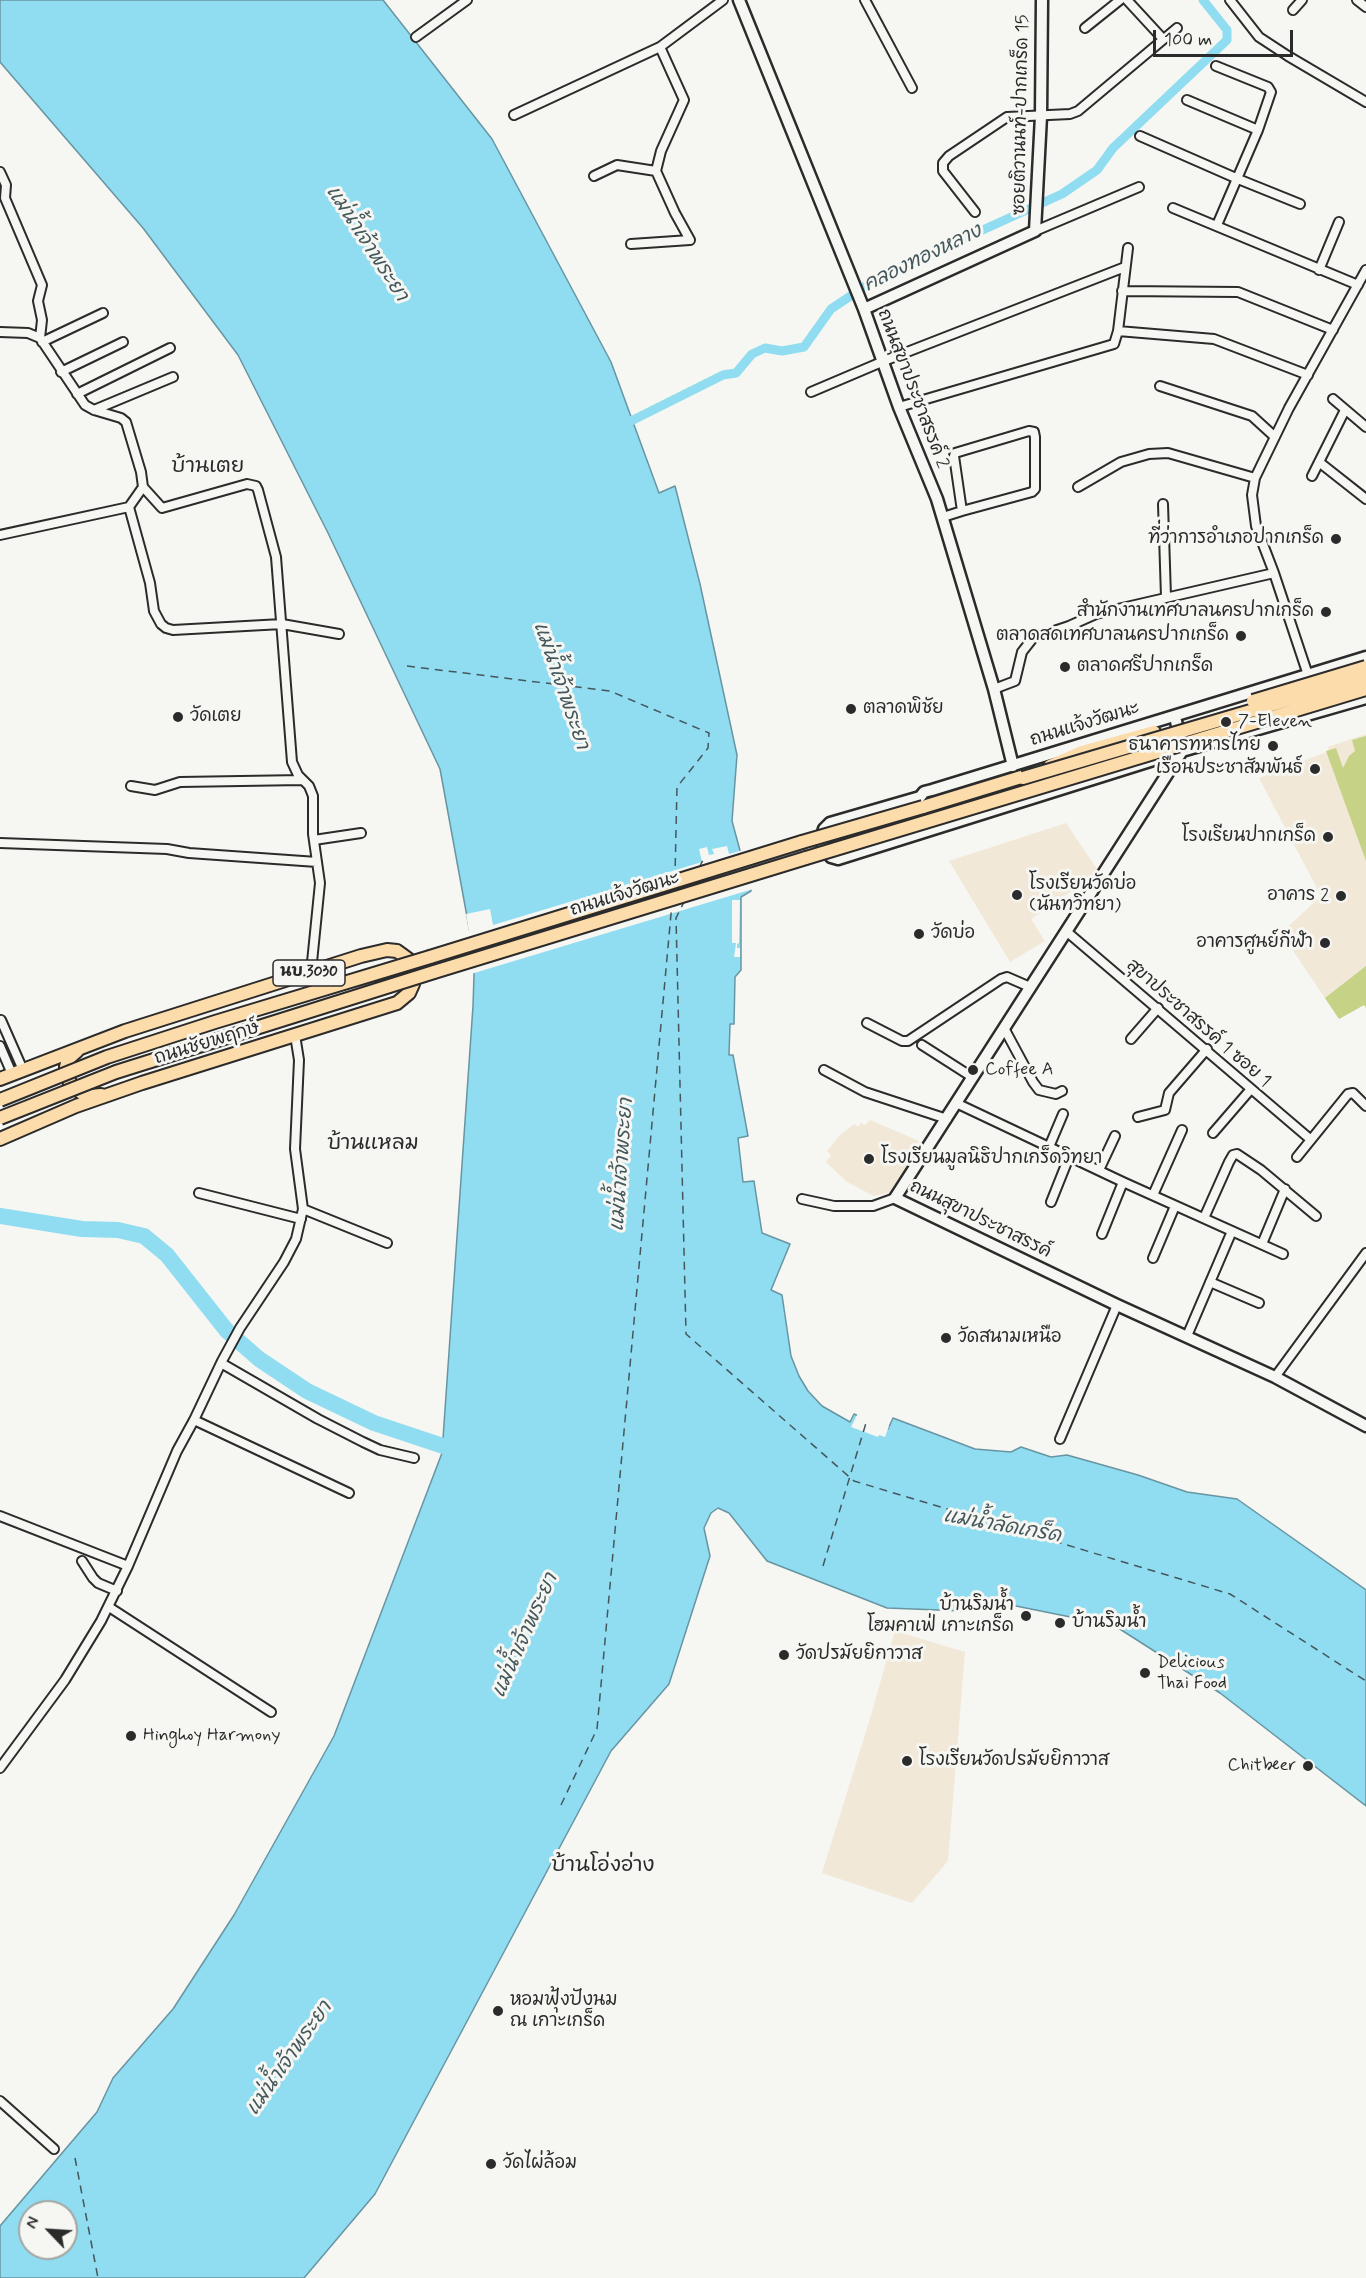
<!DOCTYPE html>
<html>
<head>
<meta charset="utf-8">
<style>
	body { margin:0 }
	#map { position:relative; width:1366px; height:2278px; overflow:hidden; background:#f6f6f2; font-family:Mynerve,sans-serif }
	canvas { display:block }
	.north { position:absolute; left:18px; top:2200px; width:60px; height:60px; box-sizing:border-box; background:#f6f6f2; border:2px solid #a5a5a2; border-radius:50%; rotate:295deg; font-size:16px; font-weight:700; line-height:24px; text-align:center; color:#2b2b2b }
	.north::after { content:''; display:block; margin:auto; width:21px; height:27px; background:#2b2b2b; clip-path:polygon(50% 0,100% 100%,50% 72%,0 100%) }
	.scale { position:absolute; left:1153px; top:30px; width:140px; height:27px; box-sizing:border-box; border:3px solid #2b2b2b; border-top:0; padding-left:8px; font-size:18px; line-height:21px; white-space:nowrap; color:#2b2b2b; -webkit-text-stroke:4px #f6f6f2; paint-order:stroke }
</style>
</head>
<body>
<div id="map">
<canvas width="1366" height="2278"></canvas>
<div class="north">N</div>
<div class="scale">100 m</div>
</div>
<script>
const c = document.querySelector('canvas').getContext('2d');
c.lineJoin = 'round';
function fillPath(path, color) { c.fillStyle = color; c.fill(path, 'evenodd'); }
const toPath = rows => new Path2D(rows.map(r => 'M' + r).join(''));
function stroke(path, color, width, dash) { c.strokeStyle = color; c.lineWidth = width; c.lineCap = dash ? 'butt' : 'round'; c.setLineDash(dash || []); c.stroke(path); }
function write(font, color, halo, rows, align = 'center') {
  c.font = font + ' Mynerve,"Playpen Sans Thai",sans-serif'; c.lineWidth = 6; c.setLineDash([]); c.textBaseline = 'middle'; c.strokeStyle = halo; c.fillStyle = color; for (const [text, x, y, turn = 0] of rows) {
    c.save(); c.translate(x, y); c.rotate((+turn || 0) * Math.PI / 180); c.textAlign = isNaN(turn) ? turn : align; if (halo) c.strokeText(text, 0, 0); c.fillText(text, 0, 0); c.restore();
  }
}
fillPath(toPath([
	[1366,734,1366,1008,1364,1005,1339,1019,1281,933,1321,896,1259,778,1329,751,1328,747],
	[1066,823,1099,872,1031,919,1045,941,1010,962,949,861],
	[870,1120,919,1141,908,1157,914,1163,906,1175,891,1192,874,1196,847,1182,826,1162,831,1155,827,1151,839,1136,854,1124,858,1127,861,1123,865,1125],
	[895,1631,965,1652,948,1861,912,1903,822,1873,871,1715]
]), '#f2e8d8');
fillPath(toPath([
	[1366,736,1366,861,1326,751,1336,748,1343,768,1349,756,1355,751,1352,740],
	[1366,966,1366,1008,1364,1005,1339,1019,1325,998]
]), '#c6d387');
const water = toPath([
	[0,0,383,0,492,139,611,362,659,493,675,486,700,584,737,755,732,821,751,891,741,897,741,970,735,977,734,1024,730,1024,729,1055,733,1055,748,1136,738,1138,743,1182,754,1181,762,1233,790,1244,771,1290,782,1295,791,1356,799,1376,808,1391,822,1406,850,1422,854,1414,888,1429,893,1418,975,1449,1011,1452,1021,1447,1051,1457,1067,1455,1138,1475,1187,1492,1237,1499,1366,1590,1366,1806,1220,1693,1115,1626,1011,1605,964,1611,887,1608,767,1561,729,1513,718,1508,711,1513,704,1528,710,1556,669,1684,611,1751,375,2194,304,2278,0,2278,0,2226,97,2112,113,2078,173,2009,234,1915,334,1736,442,1453,473,1006,474,975,470,933,440,769,328,533,238,355,143,228,0,62,0,0],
	[30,2212,66,2212,66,2248,30,2248,30,2212]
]);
fillPath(water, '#90dcf1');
stroke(water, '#6895a2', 1.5);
fillPath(toPath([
	[727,846,729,854,743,850,753,889,471,974,467,933,469,932,466,914,490,909,493,925,702,862,699,849,707,847,709,855,714,854,712,849],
	[732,900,740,900,739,943,737,944,737,948,740,948,740,957,734,957,736,943,732,943],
	[858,1413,889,1426,885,1437,879,1435,878,1437,851,1427]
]), '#f6f6f2');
stroke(toPath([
	[621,426,723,375,736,373,752,354,765,348,782,351,804,347,831,309,879,277,1062,194,1097,170,1113,148,1227,40,1227,30,1203,0]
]), '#90dcf1', 9);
stroke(toPath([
	[0,1216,82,1229,118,1230,144,1236,167,1255,227,1331,259,1359,307,1391,374,1423,443,1446,465,1444]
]), '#90dcf1', 16);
stroke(toPath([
	[407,666,610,691,709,733,708,748,677,787,675,875],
	[699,868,705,856],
	[685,900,676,918,686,1334,854,1481,1230,1594,1366,1681],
	[823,1566,866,1423],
	[561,1805,597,1729,672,903],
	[75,2158,98,2278]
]), '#44575c', 1.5, [8, 6]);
const street = toPath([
	[865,0,912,88],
	[1127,0,1163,39],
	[1230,0,1259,37,1288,56,1366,102],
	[1357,0,1366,7],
	[1293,10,1302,0],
	[1085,28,1120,0],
	[416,37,467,0],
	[1216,66,1268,87,1271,92,1258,130,1217,225],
	[1187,100,1258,130],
	[514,115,660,47,723,0],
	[1140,136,1238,179,1300,204],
	[0,172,6,185,5,198,42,285,38,301,42,320,40,338],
	[594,176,617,165,656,171],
	[1173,208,1358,285],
	[975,212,943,171,943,163,949,156,1007,117,1070,114,1078,111,1177,28],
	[1035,231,1139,187],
	[631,244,690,240,675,213,656,171,661,151,684,100,660,47],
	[1319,270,1339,222],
	[1122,291,1238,292,1333,330],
	[1118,331,1214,339,1308,375],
	[0,332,28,333,40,338,85,405,94,410,121,418,126,422,141,472,143,487,129,507],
	[42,342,103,313],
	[61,372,123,342],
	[1160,386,1252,416,1275,437],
	[811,392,884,361,1125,267],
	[77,394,170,348],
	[1333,399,1366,427],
	[899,407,1114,344,1118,331,1128,248],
	[94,410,173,377],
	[1029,431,1034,432,1035,437,1035,489,1032,492,962,511,954,456,955,453,1029,431],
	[1319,462,1366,499],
	[1312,476,1345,410],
	[143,487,162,508,247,484,256,486,258,490,276,557,292,762,298,775,309,786,313,796,313,834,320,883,311,972],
	[1078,487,1121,462,1149,454,1168,453,1255,478],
	[1163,504,1166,597],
	[943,517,962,511],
	[0,535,129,507,150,583,154,611,161,624,166,628,173,630,282,624,339,634],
	[1308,675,1274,573,1256,526,1252,495,1255,478,1289,408,1366,270],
	[994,689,1015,681,1022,652,1033,638,1069,626,1096,614,1274,573],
	[131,786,155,790,180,782,302,780],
	[314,840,361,833],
	[0,843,167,849,189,853,317,862],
	[1066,931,1310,1139],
	[1,1020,23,1070],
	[867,1023,902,1041,908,1041,1001,979,1007,977,1030,987],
	[1004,1028,1033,1082,1039,1090,1056,1094,1062,1091],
	[1131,1039,1158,1008],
	[922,1045,972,1077],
	[0,1046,12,1074],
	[824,1070,865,1092,947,1119],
	[956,1103,1123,1182,1283,1254],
	[1138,1117,1165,1110,1169,1093,1207,1049],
	[1213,1133,1251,1089],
	[1049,1147,1063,1114],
	[1297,1157,1348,1094,1353,1093,1366,1106],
	[1099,1170,1115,1136],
	[199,1193,301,1219],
	[1153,1195,1182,1130],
	[802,1199,834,1206,873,1206,895,1198],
	[1051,1202,1069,1157],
	[303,1209,387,1243],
	[1204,1218,1229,1162,1233,1155,1237,1154,1261,1170,1316,1216],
	[1102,1234,1123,1182],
	[1262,1244,1285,1189],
	[1153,1258,1175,1206],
	[1210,1282,1259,1303],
	[1187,1336,1232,1231],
	[221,1363,318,1419,363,1442,380,1450,414,1458],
	[1275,1377,1366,1253],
	[194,1420,349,1493],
	[1060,1439,1117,1305],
	[0,1516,128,1566],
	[82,1561,93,1578,98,1583,117,1591],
	[109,1607,271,1712],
	[0,1768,65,1680,101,1621,128,1566,177,1451,194,1420,222,1361,240,1328,284,1262,296,1239,303,1209,295,1149,299,1060,295,1035],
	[0,2101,54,2149]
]);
const secondary = toPath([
	[739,0,864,309,899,407,937,499,994,689,1013,766],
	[864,309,1035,231,1041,116,1042,0],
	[1366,657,932,790,924,792,920,797,830,823,824,829,821,840,824,849,831,857,838,859,1182,751,1366,698],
	[1175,716,1182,751,895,1198,1117,1305,1275,1377,1366,1426]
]);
const primary = toPath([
	[1050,766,1082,752,1154,732],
	[923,807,1031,774],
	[430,957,802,842],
	[434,972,806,858],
	[77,1051,68,1059,66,1067,70,1084,83,1094,91,1096,101,1095],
	[0,1079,125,1031,361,956,387,950,397,951,408,959,414,971,413,984,409,993,397,1003,142,1083,76,1106,0,1139]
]);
stroke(street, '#2b2b2b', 12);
stroke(secondary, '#2b2b2b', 15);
stroke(primary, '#2b2b2b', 16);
stroke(street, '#f6f6f2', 8);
stroke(secondary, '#f6f6f2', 10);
stroke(primary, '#fddcac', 12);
const primaryBridge = toPath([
	[1253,701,1366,667],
	[1023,778,1366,677],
	[802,842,923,807],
	[806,858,1366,689],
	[0,1100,107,1057,215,1022,430,957],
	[0,1118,116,1072,434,972]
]);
stroke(primaryBridge, '#2b2b2b', 16, []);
stroke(primaryBridge, '#fddcac', 12);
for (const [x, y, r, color] of [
	[1336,539,6,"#2b2b2b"],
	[1326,612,6,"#2b2b2b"],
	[1241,636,6,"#2b2b2b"],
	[1065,667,6,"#2b2b2b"],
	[851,709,6,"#2b2b2b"],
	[178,717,6,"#2b2b2b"],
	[1226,722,6,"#2b2b2b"],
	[1273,746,6,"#2b2b2b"],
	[1315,769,6,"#2b2b2b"],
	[1328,837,6,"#2b2b2b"],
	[1017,895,6,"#2b2b2b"],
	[1341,896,6,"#2b2b2b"],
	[919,934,6,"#2b2b2b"],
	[1325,943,6,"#2b2b2b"],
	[973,1070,6,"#2b2b2b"],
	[869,1159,6,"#2b2b2b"],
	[946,1338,6,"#2b2b2b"],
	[1026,1616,6,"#2b2b2b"],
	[1060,1623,6,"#2b2b2b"],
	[784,1655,6,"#2b2b2b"],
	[1145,1673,6,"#2b2b2b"],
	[131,1736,6,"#2b2b2b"],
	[907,1761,6,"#2b2b2b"],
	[1308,1766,6,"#2b2b2b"],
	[498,2011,6,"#2b2b2b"],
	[491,2164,6,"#2b2b2b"]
]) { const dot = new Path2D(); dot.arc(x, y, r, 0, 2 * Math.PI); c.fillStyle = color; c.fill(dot); stroke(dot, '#f6f6f2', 2); }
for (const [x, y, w] of [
	[309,973,72]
]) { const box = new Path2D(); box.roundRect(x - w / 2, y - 13, w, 26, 4.5); c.fillStyle = '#f6f6f2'; c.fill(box); stroke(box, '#2b2b2b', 1.5); }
write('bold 16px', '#2b2b2b', null, [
	["นบ.3030",309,973]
]);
write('18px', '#2b2b2b', '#f6f6f2', [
	["ซอยติวานนท์-ปากเกร็ด 15",1022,115,-89],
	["ถนนสุขาประชาสรรค์ 2",912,389,69],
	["ถนนแจ้งวัฒนะ",1085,725,-17],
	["ถนนแจ้งวัฒนะ",625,895,-17],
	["สุขาประชาสรรค์ 1 ซอย 1",1198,1024,41],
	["ถนนชัยพฤกษ์",207,1044,-17],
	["ถนนสุขาประชาสรรค์",980,1220,26]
]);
write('18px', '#2b2b2b', '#f6f6f2', [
	["ที่ว่าการอำเภอปากเกร็ด",1324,539,"right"],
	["สำนักงานเทศบาลนครปากเกร็ด",1314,612,"right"],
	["ตลาดสดเทศบาลนครปากเกร็ด",1229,636,"right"],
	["ตลาดศรีปากเกร็ด",1077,667],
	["ตลาดพิชัย",863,709],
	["วัดเตย",190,717],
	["7-Eleven",1238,722],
	["ธนาคารทหารไทย",1261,746,"right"],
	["เรือนประชาสัมพันธ์",1303,769,"right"],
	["โรงเรียนปากเกร็ด",1316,837,"right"],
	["โรงเรียนวัดบ่อ",1029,885],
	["(นันทวิทยา)",1029,906],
	["อาคาร 2",1329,896,"right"],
	["วัดบ่อ",931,934],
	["อาคารศูนย์กีฬา",1313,943,"right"],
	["Coffee A",985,1070],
	["โรงเรียนมูลนิธิปากเกร็ดวิทยา",881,1159],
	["วัดสนามเหนือ",958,1338],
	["บ้านริมน้ำ",1014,1606,"right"],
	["โฮมคาเฟ่ เกาะเกร็ด",1014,1627,"right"],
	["บ้านริมน้ำ",1072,1623],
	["วัดปรมัยยิกาวาส",796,1655],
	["Delicious",1157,1663],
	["Thai Food",1157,1684],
	["Hinghoy Harmony",143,1736],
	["โรงเรียนวัดปรมัยยิกาวาส",919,1761],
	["Chitbeer",1296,1766,"right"],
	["หอมฟุ้งปังนม",510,2001],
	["ณ เกาะเกร็ด",510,2022],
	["วัดไผ่ล้อม",503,2164]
], 'left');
write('italic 20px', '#44575c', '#f6f6f2', [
	["แม่น้ำเจ้าพระยา",366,244,57],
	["คลองทองหลาง",923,259,-26],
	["แม่น้ำเจ้าพระยา",560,686,71],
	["แม่น้ำเจ้าพระยา",623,1165,-86],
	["แม่น้ำลัดเกร็ด",1002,1527,10],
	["แม่น้ำเจ้าพระยา",526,1636,-66],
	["แม่น้ำเจ้าพระยา",290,2059,-55]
]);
write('21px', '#2b2b2b', '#f6f6f2', [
	["บ้านเตย",208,468],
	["บ้านแหลม",373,1145],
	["บ้านโอ่งอ่าง",603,1867]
]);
</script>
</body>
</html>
